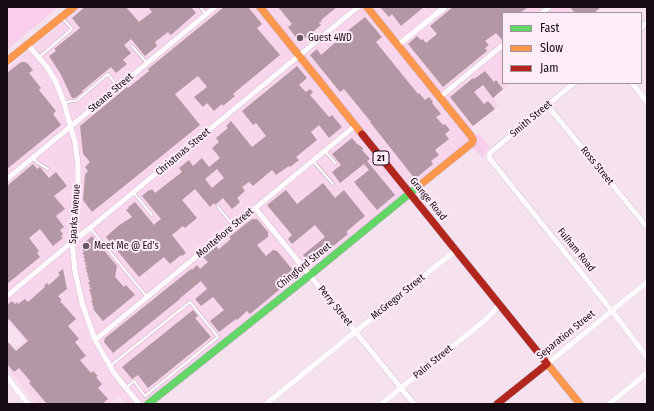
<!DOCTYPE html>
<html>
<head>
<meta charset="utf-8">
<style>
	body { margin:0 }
	#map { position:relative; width:654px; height:411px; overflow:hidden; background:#f6e1ef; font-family:"Fira Sans Condensed",sans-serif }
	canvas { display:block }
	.frame { position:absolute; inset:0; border:8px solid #180c14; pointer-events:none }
	.legend { position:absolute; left:502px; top:12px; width:140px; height:72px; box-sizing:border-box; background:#fdedf8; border:1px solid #a1939d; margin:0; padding:5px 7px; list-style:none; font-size:12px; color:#180c14 }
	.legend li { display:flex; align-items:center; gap:8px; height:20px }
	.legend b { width:20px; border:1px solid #a1939d }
</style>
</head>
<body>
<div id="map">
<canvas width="654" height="411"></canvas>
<div class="frame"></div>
<ul class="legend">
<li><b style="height:5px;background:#63d668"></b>Fast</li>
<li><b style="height:5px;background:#ff974d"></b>Slow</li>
<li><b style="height:5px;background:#b3261e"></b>Jam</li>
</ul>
</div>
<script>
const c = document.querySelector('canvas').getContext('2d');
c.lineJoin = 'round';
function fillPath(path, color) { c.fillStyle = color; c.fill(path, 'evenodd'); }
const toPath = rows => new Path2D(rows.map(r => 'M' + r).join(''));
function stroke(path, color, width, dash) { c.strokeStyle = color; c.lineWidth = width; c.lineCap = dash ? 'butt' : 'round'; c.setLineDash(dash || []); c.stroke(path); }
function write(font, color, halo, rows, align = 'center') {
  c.font = font + ' "Fira Sans Condensed",sans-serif'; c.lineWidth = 4; c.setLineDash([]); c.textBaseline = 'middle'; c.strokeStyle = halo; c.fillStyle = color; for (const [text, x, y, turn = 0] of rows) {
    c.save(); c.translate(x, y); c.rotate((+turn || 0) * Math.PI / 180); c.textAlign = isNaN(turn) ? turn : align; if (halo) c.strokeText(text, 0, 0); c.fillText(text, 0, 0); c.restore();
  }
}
fillPath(toPath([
	[81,7,601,7,594,13,503,13,503,83,511,83,493,98,499,105,473,126,466,144,141,404,126,404,119,396,109,404,36,404,7,368,7,356,25,341,9,322,7,323,7,69]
]), '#f8d5ec');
fillPath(toPath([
	[7,7,58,7,7,50],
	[478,133,490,147,486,150,483,158,473,148,476,144,476,137]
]), '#f9cdeb');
fillPath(toPath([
	[85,7,126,7,139,22,152,12,148,7,191,7,196,13,171,35,168,32,155,42,157,46,145,56,131,39,124,45,131,53,123,60,127,64,116,73,111,67,82,91,83,92,75,98,72,98,60,73,49,56,56,51,54,49,80,28,72,18],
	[224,7,248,7,262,24,257,28,280,55,233,94,235,96,223,106,222,104,214,111,207,103,203,107,194,97,207,87,198,76,175,94,200,125,92,212,83,200,85,174,88,171,85,167,90,162,83,154,80,126,127,87,128,88,149,71,148,69],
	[278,7,337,7,321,20,322,21,319,23,321,25,300,43,288,27,292,24],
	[380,7,424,7,401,26,392,14,389,17],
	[453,7,528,7,520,13,503,13,503,41,496,33,485,41,489,45,485,48,487,51,443,87,408,44,417,36,421,40,423,39,426,43,437,34,430,26],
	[570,7,601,7,594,13,575,13],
	[365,17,382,37,376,42,418,94,419,93,425,100,429,97,433,102,432,103,441,114,436,117,443,125,445,124,450,130,445,134,449,139,435,150,439,155,431,161,433,164,415,179,370,122,371,122,344,89,340,92,310,55,317,49,321,55,336,42,335,41],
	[21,62,25,62,28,64,33,70,29,73,41,88,39,90,56,111,53,114,61,125,7,169,7,73],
	[297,66,307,78,299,85,306,92,310,89,313,92,310,95,329,117,332,115,342,127,329,138,319,125,311,132,317,140,296,157,299,160,290,167,289,166,276,175,272,170,253,186,249,182,242,187,245,191,237,198,240,202,232,209,223,198,215,205,214,203,210,207,195,189,182,200,197,218,185,228,183,226,172,235,186,253,182,256,181,255,170,264,164,257,139,277,106,237,118,226,132,217,126,210,129,208,128,207,135,202,154,225,157,222,161,219,142,196,149,190,150,191,152,189,155,193,182,172,179,168,189,160,193,166,202,158,209,167,220,158,212,148,219,142,216,138,228,128,226,126,231,121,252,147,266,136,256,123,253,125,242,111],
	[217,169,224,178,212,188,205,179],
	[485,71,494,82,496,80,503,89,493,98,483,85,474,92,484,104,488,101,495,109,473,126,450,97,473,78,474,79],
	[352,138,357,144,362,147,363,149,362,150,370,159,367,161,395,195,377,210,354,182,369,170,364,164,340,183,332,172,341,165,332,154],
	[33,164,37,169,40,167,49,178,56,172,67,186,54,196,65,209,56,216,64,227,60,230,63,234,61,236,63,238,53,246,40,229,29,238,39,251,37,253,40,257,7,284,7,186],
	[323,183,335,198,344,190,365,216,346,232,348,234,316,260,314,258,309,262,303,255,325,237,315,225,292,244,288,239,292,235,267,205,286,190,297,204],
	[252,219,257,219,268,232,268,237,257,245,266,256,273,250,277,251,297,275,250,314,247,311,237,320,236,319,219,332,210,321,224,310,213,297,201,306,195,299,207,289,201,281,179,299,180,299,113,353,104,342,105,338,191,269,192,270,197,265,200,269,208,262,203,257,216,246,219,249,231,239,229,237],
	[92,236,117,266,115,277,124,287,126,285,135,295,103,321,93,309,94,307,92,305,93,304,91,301,93,300,91,297,92,296,90,294,91,293,89,290,91,289,89,286,90,285,88,283,90,281,88,279,89,278,87,275,88,274,86,271,87,270,85,268,87,267,85,264,86,263,84,261,85,259,83,257,85,256,82,253,84,252,82,249,84,248,82,245],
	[63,269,67,289,58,296,62,300,60,301,76,319,68,326,79,339,75,342,86,356,80,360,91,373,93,371,98,376,96,377,102,384,98,388,108,399,102,404,47,404,29,383,31,382,19,368,14,372,7,364,7,341,16,351,28,341,9,319,7,321,7,305,12,301,15,304,17,302,18,304,25,299,28,302,45,287,44,286,47,283,49,285,60,275,58,273],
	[193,310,198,316,195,318,211,337,148,388,138,375,132,379,122,367]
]), '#b397a4');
const lane = toPath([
	[200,7,206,14],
	[132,46,147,63],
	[39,57,72,29,62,18],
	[65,103,71,101,76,101,108,74,118,87],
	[325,151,335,163],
	[33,158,38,163,48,169],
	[313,161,333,184],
	[134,193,152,215],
	[218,207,233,225],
	[91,229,147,297],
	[110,366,190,302,218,337,145,396,134,381,126,388]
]);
const street = toPath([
	[542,13,549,7],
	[641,28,647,23],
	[28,45,47,67,56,82,64,103,75,142,78,165,78,187,72,242,75,271,82,303,95,340,114,373,139,404],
	[398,45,445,7],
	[574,83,491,152,489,155,490,159,612,311,647,357],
	[632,83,647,102],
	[440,97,503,45],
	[547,105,647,227],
	[7,179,215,7],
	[255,208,414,404],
	[7,296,72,242,90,228,358,7],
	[95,340,355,126],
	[547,364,647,282],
	[7,377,28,404],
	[266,404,456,250],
	[381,404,484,321,500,305],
	[609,404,647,373]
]);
const fast = toPath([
	[148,404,310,275,420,185]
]);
const slow = toPath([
	[260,7,362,134],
	[367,7,471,136,473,140,472,143,420,185],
	[7,61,74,7],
	[545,361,580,404]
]);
const jam = toPath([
	[362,134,545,361],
	[497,404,547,364]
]);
stroke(lane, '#bdacb7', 3.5);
stroke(street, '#bdacb7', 6);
stroke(fast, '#bdacb7', 8);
stroke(slow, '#bdacb7', 8);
stroke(jam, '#bdacb7', 8);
stroke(toPath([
	[7,47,9,47,52,12],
	[479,144,484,150],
	[476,148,483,154]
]), '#ddd8db', 1, [2, 3]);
stroke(lane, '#fefafd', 2.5);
stroke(street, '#fefafd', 5.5);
stroke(fast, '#63d668', 7);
stroke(slow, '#ff974d', 7);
stroke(jam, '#b3261e', 7);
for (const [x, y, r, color] of [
	[300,38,4,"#665761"],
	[86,246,4,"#665761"]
]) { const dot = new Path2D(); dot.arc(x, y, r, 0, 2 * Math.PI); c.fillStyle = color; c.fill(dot); stroke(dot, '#fdedf8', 1.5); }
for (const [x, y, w] of [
	[381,158,16]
]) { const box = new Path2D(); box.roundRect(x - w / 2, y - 7, w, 14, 3); c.fillStyle = '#fdedf8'; c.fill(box); stroke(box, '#180c14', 1); }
write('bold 9px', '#180c14', null, [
	["21",381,158]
]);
write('10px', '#180c14', '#fdedf8', [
	["Guest 4WD",308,38],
	["Meet Me @ Ed’s",94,246]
], 'left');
write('10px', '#180c14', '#fdedf8', [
	["Steane Street",111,93,-40],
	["Smith Street",531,119,-40],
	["Christmas Street",183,152,-40],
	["Ross Street",597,166,51],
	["Grange Road",428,199,51],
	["Sparks Avenue",75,214,-86],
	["Montefiore Street",225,233,-40],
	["Fulham Road",576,250,51],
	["Chingford Street",304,266,-39],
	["McGregor Street",398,297,-39],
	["Perry Street",335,306,51],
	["Separation Street",566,335,-39],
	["Palm Street",433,362,-39]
]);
</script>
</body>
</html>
